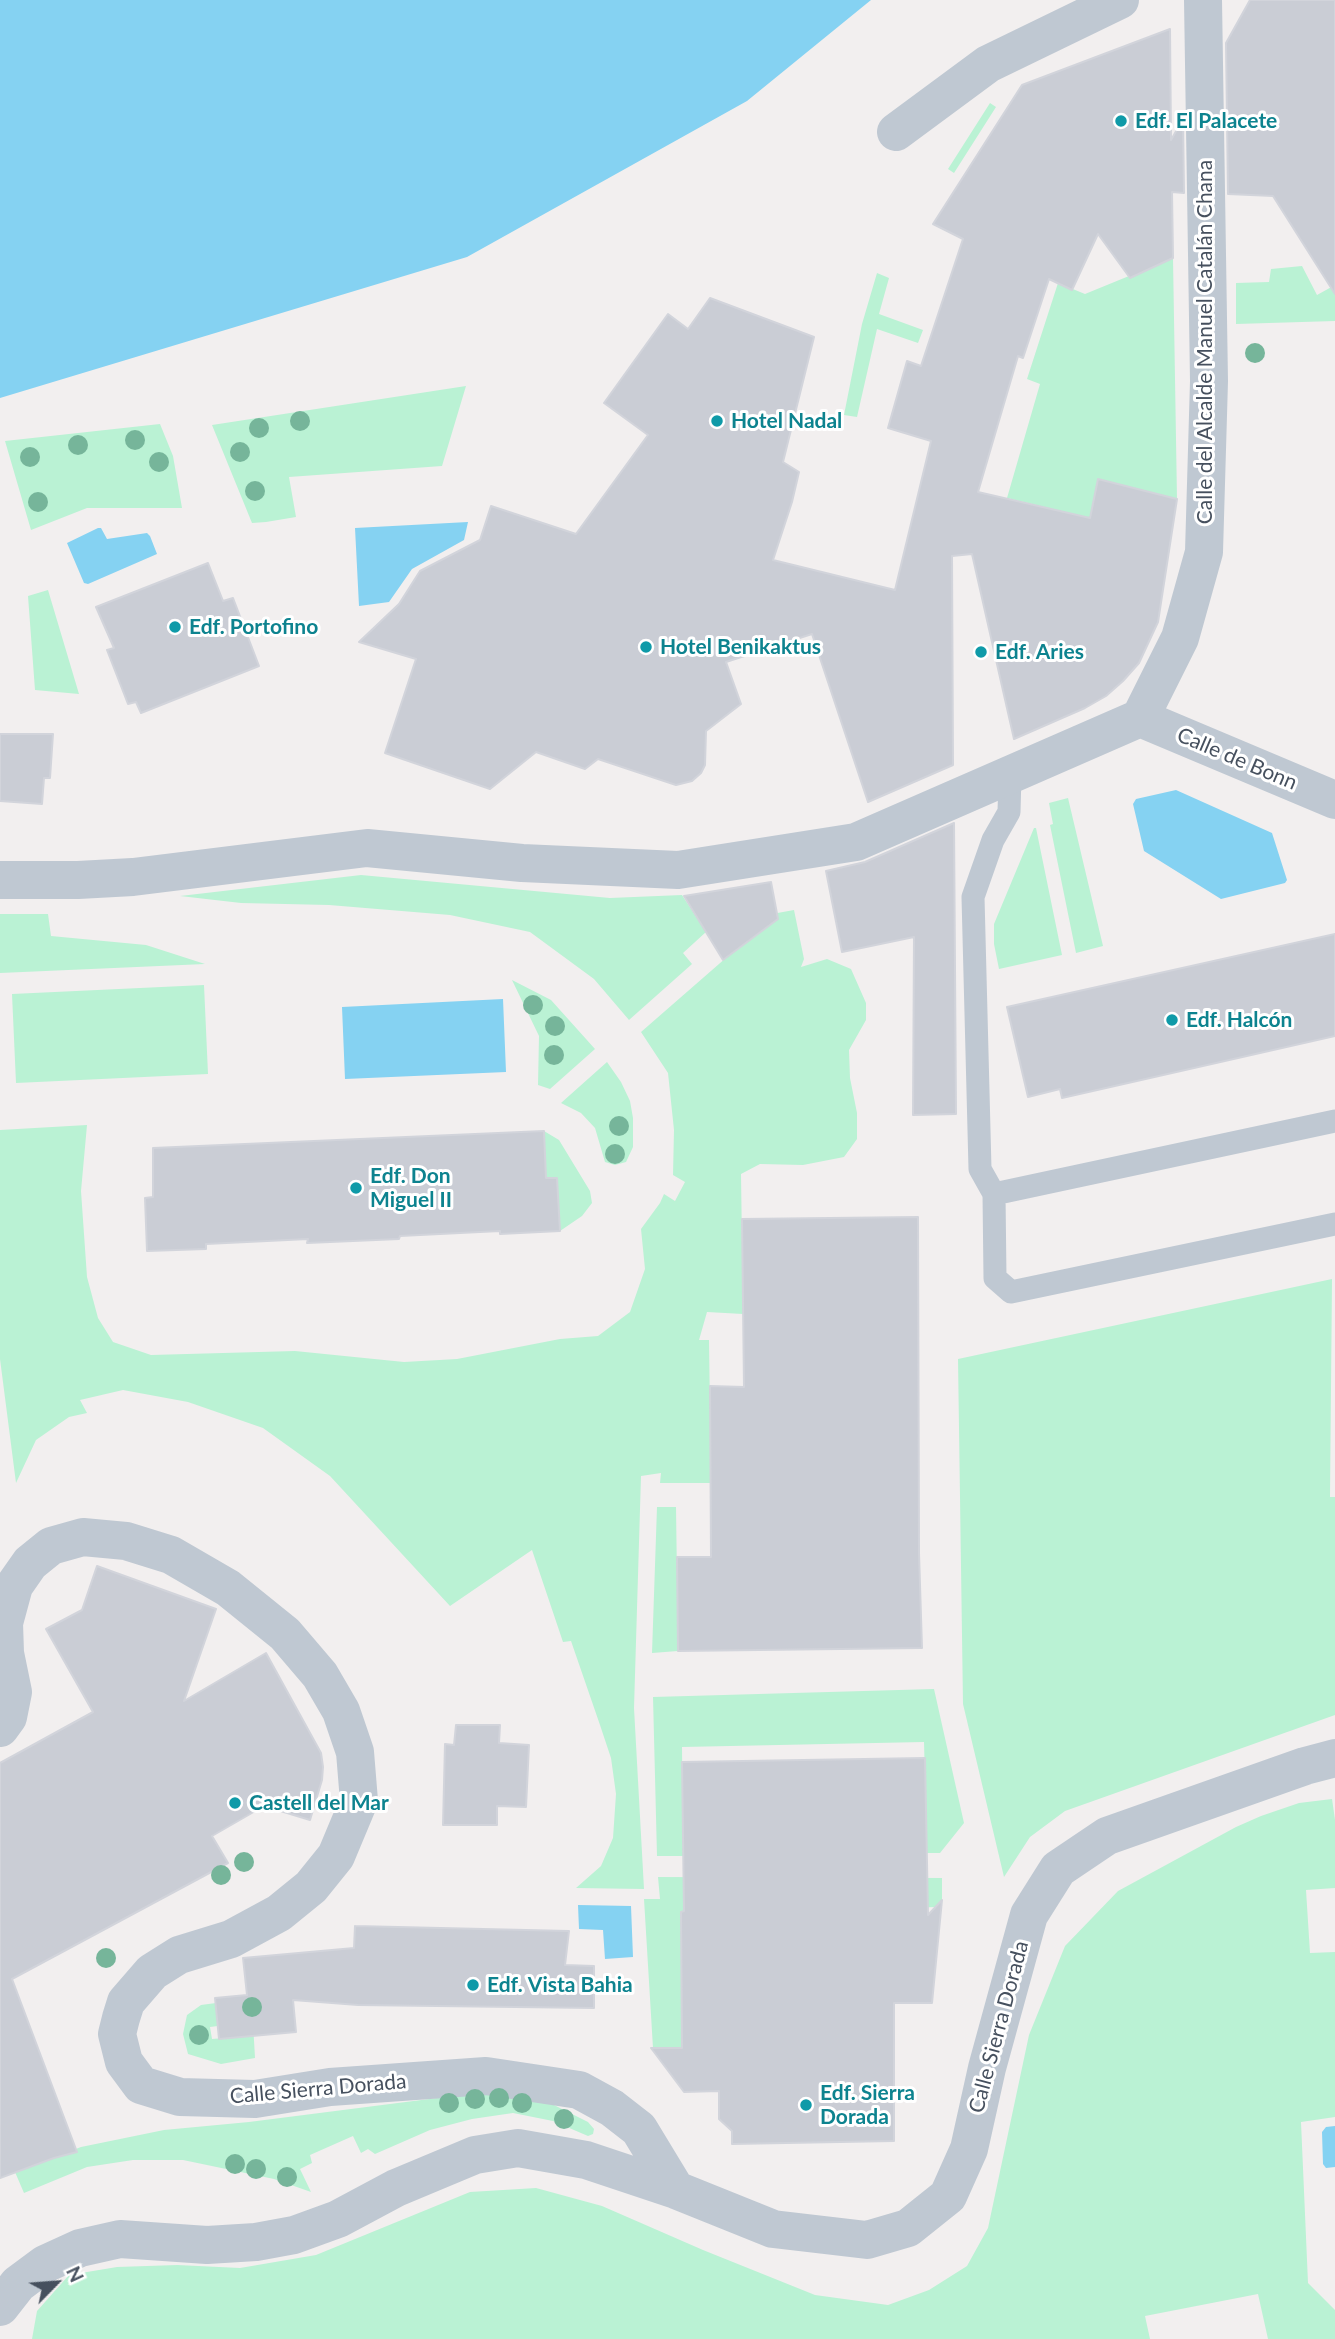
<!DOCTYPE html>
<html>
<head>
<meta charset="utf-8">
<style>
	body { margin:0 }
	#map { position:relative; width:1335px; height:2339px; overflow:hidden; background:#f2efef; font-family:Lato,sans-serif }
	canvas { display:block }
	.north { position:absolute; left:21px; top:2248px; width:70px; height:70px; -webkit-text-stroke:5px #fff; paint-order:stroke; rotate:65deg; font-size:19px; font-weight:700; line-height:28px; text-align:center; color:#46505e }
	.north::after { content:''; display:block; margin:auto; width:24px; height:32px; background:#46505e; clip-path:polygon(50% 0,100% 100%,50% 72%,0 100%) }
</style>
</head>
<body>
<div id="map">
<canvas width="1335" height="2339"></canvas>
<div class="north">N</div>
</div>
<script>
const c = document.querySelector('canvas').getContext('2d');
c.lineJoin = 'round';
function fillPath(path, color) { c.fillStyle = color; c.fill(path, 'evenodd'); }
const toPath = rows => new Path2D(rows.map(r => 'M' + r).join(''));
function stroke(path, color, width, dash) { c.strokeStyle = color; c.lineWidth = width; c.lineCap = dash ? 'butt' : 'round'; c.setLineDash(dash || []); c.stroke(path); }
function write(font, color, halo, rows, align = 'center') {
  c.font = font + ' Lato,sans-serif'; c.lineWidth = 6; c.setLineDash([]); c.textBaseline = 'middle'; c.strokeStyle = halo; c.fillStyle = color; for (const [text, x, y, turn = 0] of rows) {
    c.save(); c.translate(x, y); c.rotate((+turn || 0) * Math.PI / 180); c.textAlign = isNaN(turn) ? turn : align; if (halo) c.strokeText(text, 0, 0); c.fillText(text, 0, 0); c.restore();
  }
}
fillPath(toPath([
	[990,103,996,107,954,173,948,169],
	[1173,258,1177,499,1099,479,1090,518,1007,498,1040,384,1027,379,1058,283,1085,294],
	[1302,266,1317,295,1335,285,1335,321,1236,324,1236,283,1269,282,1271,269],
	[877,273,889,278,879,314,923,330,918,343,877,329,857,417,844,415,862,324],
	[466,386,442,466,289,477,296,517,266,522,252,523,212,425],
	[160,424,173,456,182,508,87,508,31,530,5,441],
	[48,590,79,694,35,690,28,596],
	[1068,798,1103,946,1076,953,1050,825,1053,824,1049,803],
	[1034,828,1036,828,1062,955,999,969,994,944,994,924],
	[361,875,610,898,682,895,706,932,683,953,692,964,629,1020,594,979,530,932,450,915,329,905,241,903,180,896],
	[794,910,804,959,801,967,827,959,851,969,866,1003,866,1020,849,1050,850,1078,857,1113,857,1139,844,1157,803,1165,760,1164,741,1174,743,1314,707,1312,699,1340,709,1340,711,1483,660,1483,661,1473,641,1476,634,1708,644,1889,576,1888,601,1866,613,1838,616,1794,611,1758,600,1725,571,1641,563,1642,532,1550,450,1606,330,1476,263,1428,188,1402,123,1390,80,1400,87,1413,69,1417,36,1440,16,1483,0,1359,0,1130,87,1125,81,1191,87,1277,98,1318,113,1342,151,1355,295,1351,404,1362,457,1359,560,1339,598,1336,630,1312,645,1269,641,1229,660,1203,664,1194,675,1201,685,1182,673,1175,674,1130,668,1073,641,1032,727,957,763,930,761,916],
	[0,914,48,914,51,936,146,945,205,964,0,973],
	[512,980,551,1000,595,1049,550,1089,538,1085,539,1036],
	[204,985,208,1074,16,1083,12,994],
	[607,1062,621,1082,630,1101,633,1118,633,1147,626,1162,615,1165,605,1162,595,1128,581,1113,561,1103],
	[544,1131,559,1140,590,1191,592,1203,582,1216,560,1231,557,1178,546,1178],
	[1332,1279,1330,1497,1335,1497,1335,1715,1065,1811,1030,1837,1004,1877,963,1704,958,1359],
	[657,1507,676,1507,678,1651,652,1653],
	[934,1689,964,1823,940,1853,927,1853,924,1742,682,1747,683,1856,657,1856,653,1697],
	[1332,1799,1335,1820,1335,1888,1306,1890,1310,1953,1335,1952,1335,2117,1301,2122,1308,2283,1335,2310,1335,2339,1268,2339,1258,2294,1145,2316,1150,2339,32,2339,37,2311,69,2275,117,2267,177,2265,240,2268,316,2255,470,2192,536,2188,602,2206,703,2250,815,2295,888,2305,929,2290,967,2266,988,2228,1029,2035,1065,1946,1118,1891,1236,1827,1261,1816,1299,1803],
	[658,1877,942,1878,942,1899,941,1907,681,1912,682,2015,719,2049,653,2048,644,1899,660,1899],
	[216,2003,218,2026,210,2027,212,2039,224,2038,253,2023,255,2058,221,2064,188,2054,183,2034,187,2015,201,2005],
	[492,2091,552,2104,588,2122,594,2129,593,2134,588,2136,553,2121,513,2113,472,2119,430,2130,375,2154,368,2149,361,2153,353,2136,310,2155,312,2163,300,2169,311,2192,274,2179,183,2160,133,2160,87,2167,24,2193,15,2172,81,2147,164,2130,249,2122]
]), '#baf2d4');
fillPath(toPath([
	[0,0,871,0,747,101,467,257,0,398],
	[468,522,464,540,412,569,389,602,359,606,355,528],
	[98,528,101,528,107,539,147,533,150,536,157,554,88,584,84,583,67,543],
	[1176,790,1272,833,1287,880,1285,883,1221,899,1144,851,1133,804,1136,799],
	[503,999,506,1072,345,1079,342,1007],
	[578,1905,631,1906,633,1957,605,1959,603,1930,579,1929],
	[1335,2126,1335,2167,1326,2168,1323,2164,1322,2132,1326,2127]
]), '#85d2f2');
const building = toPath([
	[1250,0,1335,0,1335,294,1273,196,1228,194,1226,43,1250,0],
	[1170,29,1171,140,1183,119,1184,193,1172,192,1173,258,1130,278,1098,234,1072,290,1049,279,1023,358,1018,356,978,492,1090,518,1098,479,1177,499,1158,622,1139,663,1123,681,1106,696,1085,708,1014,739,972,554,952,556,953,765,868,802,812,634,726,662,741,704,706,731,705,765,701,773,692,781,676,785,598,759,585,769,536,752,490,789,385,753,416,659,359,642,399,604,420,571,480,540,491,506,576,534,648,435,604,403,668,314,688,329,710,298,814,337,783,462,799,472,792,502,773,560,895,590,931,441,888,428,907,361,921,366,963,239,933,224,1022,85,1170,29],
	[208,563,223,601,233,598,259,666,141,713,136,702,128,704,107,650,114,648,96,607,208,563],
	[0,734,53,734,50,778,44,778,42,804,0,801,0,734],
	[954,823,956,1114,913,1115,914,937,842,952,826,871,865,862,954,823],
	[771,882,778,919,723,960,684,896,771,882],
	[1335,934,1335,1036,1062,1098,1060,1089,1028,1097,1007,1007,1335,934],
	[544,1131,546,1178,557,1178,560,1231,500,1234,500,1231,400,1236,399,1239,307,1243,308,1239,206,1244,206,1249,147,1251,145,1198,153,1197,153,1148,544,1131],
	[918,1217,919,1553,922,1648,678,1651,677,1557,711,1557,710,1386,744,1387,742,1219,918,1217],
	[97,1566,216,1609,184,1701,266,1653,321,1753,323,1767,322,1780,310,1820,264,1806,212,1836,228,1863,12,1979,77,2152,54,2158,0,2178,0,1763,93,1712,46,1629,82,1610,97,1566],
	[456,1725,500,1725,499,1743,529,1745,526,1807,497,1806,497,1825,443,1825,445,1744,454,1745,456,1725],
	[925,1758,928,1915,942,1900,932,2003,894,2003,894,2141,732,2144,732,2131,719,2119,719,2091,684,2092,651,2048,682,2048,681,1912,684,1911,682,1762,925,1758],
	[355,1926,569,1931,565,1965,594,1966,594,2008,358,2005,293,2000,296,2032,219,2039,215,1998,247,1995,243,1958,354,1948,355,1926]
]);
fillPath(building, '#cacdd5');
stroke(building, '#d2d4db', 2);
stroke(toPath([
	[1010,775,1009,812,993,840,973,897,980,1169,994,1194,995,1278,1011,1292,1335,1224],
	[994,1194,1335,1121]
]), '#bfc8d2', 23);
stroke(toPath([
	[896,132,988,64,1120,0],
	[1140,718,1335,800],
	[0,880,78,880,133,877,367,848,522,863,678,870,856,842,1140,718,1180,638,1204,552,1209,381,1203,0],
	[0,1728,8,1717,13,1692,5,1653,4,1623,14,1586,30,1563,51,1546,83,1537,126,1541,171,1555,228,1588,285,1634,320,1675,341,1711,355,1752,359,1801,336,1856,311,1887,279,1913,231,1939,179,1955,152,1972,126,2002,121,2018,117,2034,124,2062,141,2085,180,2097,255,2099,330,2087,486,2076,579,2090,612,2108,639,2129,676,2190],
	[0,2307,18,2284,45,2264,80,2248,120,2239,207,2245,256,2242,294,2235,338,2219,396,2188,475,2155,518,2148,586,2160,676,2190,773,2229,867,2240,908,2228,948,2196,969,2149,987,2068,1029,1915,1058,1869,1107,1836,1305,1766,1335,1758]
]), '#bfc8d2', 38);
c.fillStyle = '#76b59a';
for (const [x, y] of [
	[1255,353],
	[300,421],
	[259,428],
	[135,440],
	[78,445],
	[240,452],
	[30,457],
	[159,462],
	[255,491],
	[38,502],
	[533,1005],
	[555,1026],
	[554,1055],
	[619,1126],
	[615,1154],
	[244,1862],
	[221,1875],
	[106,1958],
	[252,2007],
	[199,2035],
	[499,2098],
	[475,2099],
	[449,2103],
	[522,2103],
	[564,2119],
	[235,2164],
	[256,2169],
	[287,2177]
]) { c.beginPath(); c.arc(x, y, 10, 0, 2 * Math.PI); c.fill(); }
for (const [x, y, r, color] of [
	[1121,121,7,"#0f9aa8"],
	[717,421,7,"#0f9aa8"],
	[175,627,7,"#0f9aa8"],
	[646,647,7,"#0f9aa8"],
	[981,652,7,"#0f9aa8"],
	[1172,1020,7,"#0f9aa8"],
	[356,1188,7,"#0f9aa8"],
	[235,1803,7,"#0f9aa8"],
	[473,1985,7,"#0f9aa8"],
	[806,2105,7,"#0f9aa8"]
]) { const dot = new Path2D(); dot.arc(x, y, r, 0, 2 * Math.PI); c.fillStyle = color; c.fill(dot); stroke(dot, '#fff', 2.5); }
write('bold 21px', '#0d838f', '#fff', [
	["Edf. El Palacete",1135,121],
	["Hotel Nadal",731,421],
	["Edf. Portofino",189,627],
	["Hotel Benikaktus",660,647],
	["Edf. Aries",995,652],
	["Edf. Halcón",1186,1020],
	["Edf. Don",370,1176],
	["Miguel II",370,1200],
	["Castell del Mar",249,1803],
	["Edf. Vista Bahia",487,1985],
	["Edf. Sierra",820,2093],
	["Dorada",820,2117]
], 'left');
write('21px', '#46505e', '#fff', [
	["Calle del Alcalde Manuel Catalán Chana",1205,342,-90],
	["Calle de Bonn",1237,759,23],
	["Calle Sierra Dorada",999,2027,-75],
	["Calle Sierra Dorada",318,2089,-5]
]);
</script>
</body>
</html>
